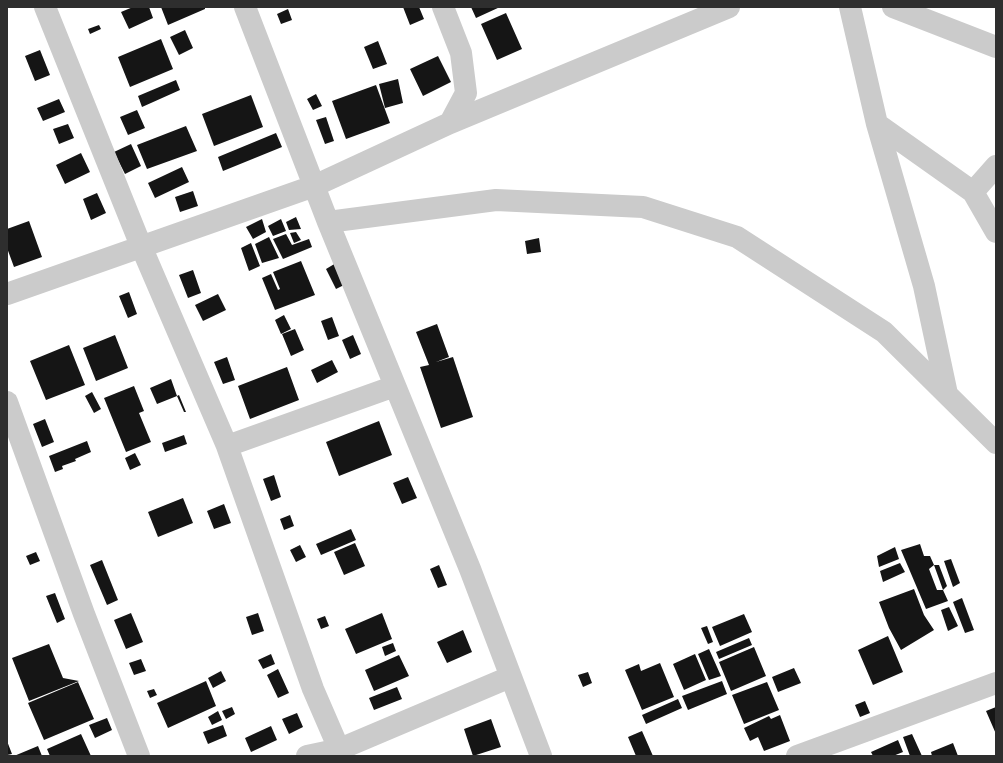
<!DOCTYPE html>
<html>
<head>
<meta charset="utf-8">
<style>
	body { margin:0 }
	#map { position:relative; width:1003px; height:763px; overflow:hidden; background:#fff; font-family:"Exo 2",sans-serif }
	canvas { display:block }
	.frame { position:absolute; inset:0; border:8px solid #2e2e2e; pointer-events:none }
</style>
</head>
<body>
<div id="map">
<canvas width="1003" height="763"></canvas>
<div class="frame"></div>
</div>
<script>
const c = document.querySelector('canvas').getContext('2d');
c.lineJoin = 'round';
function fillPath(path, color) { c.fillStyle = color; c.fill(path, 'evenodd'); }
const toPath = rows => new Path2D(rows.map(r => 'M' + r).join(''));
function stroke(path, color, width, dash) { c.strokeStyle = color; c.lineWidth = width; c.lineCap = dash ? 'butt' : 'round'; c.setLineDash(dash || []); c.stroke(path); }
fillPath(toPath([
	[133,7,149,7,153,18,129,29,121,12],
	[161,7,205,7,205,9,168,25],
	[403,7,419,7,424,19,410,25],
	[471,7,500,7,476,18],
	[288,9,292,20,281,24,277,14],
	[506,13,522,49,497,60,481,24],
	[99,25,101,29,90,34,88,29],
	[185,30,193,48,179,55,170,37],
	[161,39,173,69,130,87,118,57],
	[378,41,387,64,373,69,364,47],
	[40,50,50,75,35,81,25,56],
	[438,56,451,82,423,96,410,69],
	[398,79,403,103,385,108,379,84],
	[176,80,180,90,142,107,138,96],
	[376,85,390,123,346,139,332,101],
	[316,94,322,106,313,110,307,99],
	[251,95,263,127,214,146,202,114],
	[59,99,65,112,43,121,37,108],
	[137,110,145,128,128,135,120,117],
	[326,117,334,141,325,144,316,120],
	[68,124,74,138,59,144,53,129],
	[186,126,197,151,147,169,137,145],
	[276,133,282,147,223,171,218,157],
	[131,144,141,166,125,174,114,152],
	[81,153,90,172,65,184,56,165],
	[182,167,189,182,155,198,148,183],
	[193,191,198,206,180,212,175,197],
	[97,193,106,213,91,220,83,199],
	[296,217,301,229,289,230,286,222],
	[262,219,266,232,253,239,246,227],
	[281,219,286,231,273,236,268,226],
	[29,221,42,257,14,267,7,248,7,229],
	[296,232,301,240,294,243,290,233],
	[286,234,292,245,309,239,312,247,283,259,273,239],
	[269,237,279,258,262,263,255,244],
	[539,238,541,252,527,254,525,241],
	[251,243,260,266,249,271,241,248],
	[301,261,315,295,275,310,262,278,271,274,278,290,280,289,273,272],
	[336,263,346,284,336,289,326,269],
	[193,270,201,293,188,298,179,275],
	[129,292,137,314,128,318,119,296],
	[218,294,226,310,203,321,195,305],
	[284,315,291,329,281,334,275,320],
	[332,317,339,336,328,340,321,321],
	[437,324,449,357,436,362,453,357,473,417,441,428,420,367,429,365,416,332],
	[295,329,304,350,291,356,282,334],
	[115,335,128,368,96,381,83,348],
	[353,335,361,354,350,359,342,340],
	[69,345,85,385,46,400,30,361],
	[227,357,235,380,223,384,214,362],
	[332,360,338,372,317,383,311,370],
	[287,367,299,400,250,419,238,386],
	[171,379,177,396,157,404,150,388],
	[134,386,144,411,139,413,151,442,126,452,104,398],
	[92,392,101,409,94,413,85,396],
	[179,395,186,412,184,412,177,396],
	[45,419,54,442,42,447,33,424],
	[379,421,392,455,339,476,326,442],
	[184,435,187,444,165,452,162,443],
	[87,441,91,452,75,459,76,461,62,466,63,469,55,472,49,456],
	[135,453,141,465,130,470,125,458],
	[274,475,281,497,271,501,263,479],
	[408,477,417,498,402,504,393,483],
	[183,498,193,523,158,537,148,512],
	[224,504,231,523,214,529,207,511],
	[290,515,294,526,284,530,280,519],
	[351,529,356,540,321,555,316,544],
	[355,543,365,566,344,575,334,552],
	[920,544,924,556,930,556,934,565,939,565,947,586,943,590,948,601,926,609,901,550],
	[934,565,943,590,937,590,929,569],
	[300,545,306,557,296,562,290,550],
	[895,547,899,559,879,567,877,556],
	[36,552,40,561,30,565,26,556],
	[951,559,960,583,953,587,944,561],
	[102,560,118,600,107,605,90,565],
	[900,563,905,572,883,582,880,571],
	[439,565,447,585,438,588,430,569],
	[914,589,924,615,934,630,901,650,889,628,879,602],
	[55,593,65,619,57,623,46,596],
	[962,598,974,630,965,633,953,602],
	[949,607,958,626,948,631,941,610],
	[131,613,143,642,126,649,114,620],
	[258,613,264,631,252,635,246,617],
	[382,613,392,639,356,654,345,629],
	[744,614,752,632,720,646,712,627],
	[325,616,329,626,321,629,317,619],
	[707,626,713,642,708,644,701,628],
	[463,630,472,652,447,663,437,642],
	[888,636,903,672,873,685,858,650],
	[749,638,752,645,719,659,716,652],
	[393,643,396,651,385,656,382,647],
	[49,644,63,678,79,681,29,701,12,658],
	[754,647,766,676,731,691,719,662],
	[709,649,721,676,709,680,698,654],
	[271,654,275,664,263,669,258,660],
	[695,654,706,680,684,690,673,664],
	[399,655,409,676,374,691,365,670],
	[141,659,146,671,134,675,129,663],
	[660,663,674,697,642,710,625,670,639,664,641,671],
	[794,668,801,683,778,692,772,677],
	[278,669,289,693,278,698,267,675],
	[221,671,226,681,213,688,208,678],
	[588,672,592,683,583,687,578,675],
	[206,681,216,706,168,728,157,703],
	[722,681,727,694,688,710,682,696],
	[78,682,94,719,44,740,28,703],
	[767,682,779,710,744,724,732,695],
	[397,687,402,699,374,710,369,698],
	[154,689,157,695,150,698,147,691],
	[678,699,682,708,646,724,642,715],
	[865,701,870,713,860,717,855,705],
	[232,707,235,714,226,719,222,711],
	[996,707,996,734,986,711],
	[218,711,222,720,212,725,208,717],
	[297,713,303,727,289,734,282,719],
	[780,715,790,741,764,751,758,737,750,741,744,728,769,716,771,719],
	[107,718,112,730,95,738,89,725],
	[491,719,501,747,473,756,464,729],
	[223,725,227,736,208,744,203,732],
	[271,726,277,740,251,752,245,738],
	[642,731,653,756,636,756,628,737],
	[81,734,91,756,50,756,47,749],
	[912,734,922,756,910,756,903,737],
	[898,740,903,752,893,756,873,756,871,752],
	[7,741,12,754,7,755],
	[953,743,958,756,932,756,931,752],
	[38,746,42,756,14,756]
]), '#151515');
stroke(toPath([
	[45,7,141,246,227,446,313,689,342,756],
	[245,7,328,222,470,569,541,756],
	[443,7,461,53,466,93,450,123],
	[850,7,877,124,973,192,996,232],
	[893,7,996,47],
	[877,124,924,286,947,394],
	[973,192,996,166],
	[328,222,496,200,643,207,737,237,884,332,996,443],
	[7,294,314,186,450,123,729,7],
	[7,402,84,614,139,756],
	[227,446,395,386],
	[307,756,340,749,510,677],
	[797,756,996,683]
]), '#cbcbcb', 22);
</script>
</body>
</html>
